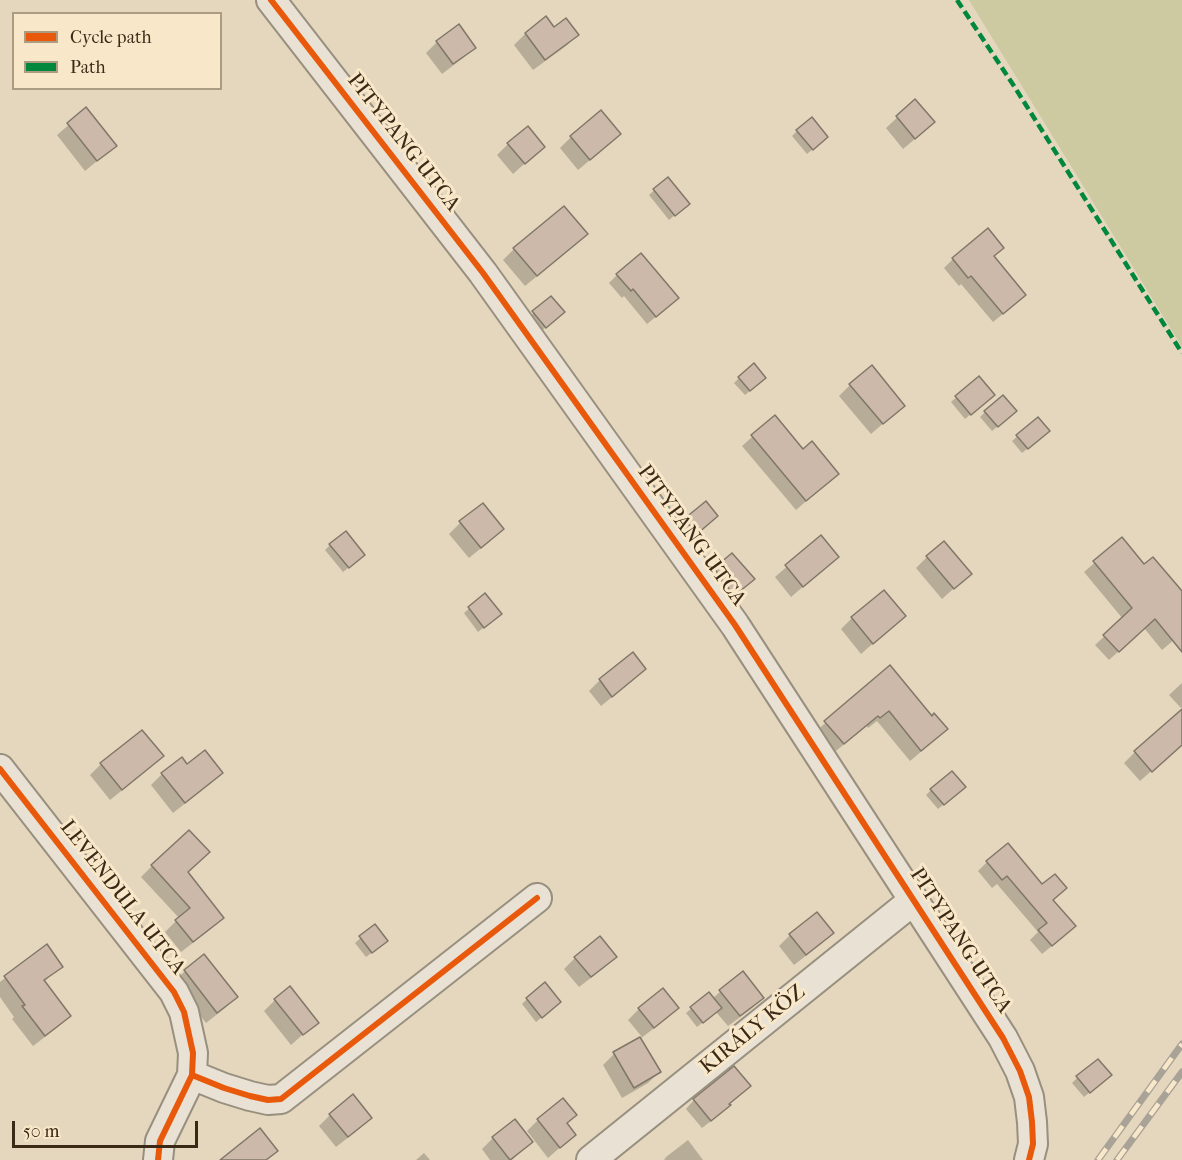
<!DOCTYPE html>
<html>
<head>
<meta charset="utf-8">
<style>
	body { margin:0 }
	#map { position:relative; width:1182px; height:1160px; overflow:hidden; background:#e4d7bd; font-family:"IM FELL French Canon",serif }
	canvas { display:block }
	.legend { position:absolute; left:12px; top:12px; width:210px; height:78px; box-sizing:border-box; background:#f8e8c9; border:2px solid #ac9c82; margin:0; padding:8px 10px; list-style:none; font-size:18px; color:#3a2917 }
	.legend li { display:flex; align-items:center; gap:12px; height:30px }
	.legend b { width:30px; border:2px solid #ac9c82 }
	.scale { position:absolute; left:12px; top:1121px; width:186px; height:27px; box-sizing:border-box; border:3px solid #3a2917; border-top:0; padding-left:8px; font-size:18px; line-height:21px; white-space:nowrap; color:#3a2917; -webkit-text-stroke:4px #f8e8c9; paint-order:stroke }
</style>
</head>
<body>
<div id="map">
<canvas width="1182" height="1160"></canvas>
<ul class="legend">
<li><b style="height:8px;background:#e8590c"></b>Cycle path</li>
<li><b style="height:8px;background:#00873e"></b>Path</li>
</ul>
<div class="scale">50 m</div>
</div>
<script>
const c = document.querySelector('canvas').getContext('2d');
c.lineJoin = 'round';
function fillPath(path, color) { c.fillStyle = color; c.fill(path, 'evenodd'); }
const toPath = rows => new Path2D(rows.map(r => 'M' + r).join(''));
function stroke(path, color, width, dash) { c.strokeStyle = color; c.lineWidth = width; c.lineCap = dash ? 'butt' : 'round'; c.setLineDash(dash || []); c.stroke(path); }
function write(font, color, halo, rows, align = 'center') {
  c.font = font + ' "IM FELL French Canon",serif'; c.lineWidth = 6; c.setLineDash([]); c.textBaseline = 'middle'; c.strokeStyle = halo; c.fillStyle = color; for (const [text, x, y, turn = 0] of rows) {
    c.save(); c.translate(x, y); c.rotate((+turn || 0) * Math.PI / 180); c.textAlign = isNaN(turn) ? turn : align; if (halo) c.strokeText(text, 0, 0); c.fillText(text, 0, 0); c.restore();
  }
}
fillPath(toPath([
	[969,0,1182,0,1182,347]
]), '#cdcaa1');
fillPath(toPath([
	[546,19,553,29,577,35,566,46,533,70,514,45,525,34],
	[437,42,474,47,463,58,442,74,426,53],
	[915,101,922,133,903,149,886,128],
	[86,110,115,146,85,171,57,135],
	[797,131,821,142,807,154,792,136],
	[619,134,608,145,578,170,560,148,571,137],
	[508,144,543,147,513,174,497,155],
	[667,179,683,208,669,220,649,195],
	[586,234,575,245,525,286,503,260,514,249],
	[1002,248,993,257,1015,304,993,322,961,284,959,286,944,268,953,259],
	[617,275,669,306,647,324,624,296,622,298,609,283],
	[551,298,558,317,540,332,528,318],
	[739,378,759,383,745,395,734,383],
	[979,378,988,400,965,419,951,402],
	[850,385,903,406,871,434,839,396],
	[985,412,1010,416,992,431,980,417],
	[775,417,803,451,837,474,796,510,742,446],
	[1038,419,1043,436,1022,453,1012,441],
	[705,503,711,521,691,538,680,525],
	[460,523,502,529,491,540,469,558,449,534],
	[821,537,826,567,791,597,775,577],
	[1122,539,1182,610,1182,633,1162,650,1144,628,1109,660,1095,645,1123,619,1084,572],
	[330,545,358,560,343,572,325,550],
	[927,557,970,574,942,599,916,568],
	[715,569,752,579,723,606,704,580],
	[884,592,904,616,861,654,841,629,852,618],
	[485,595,494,619,478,632,464,613],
	[632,654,644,669,633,680,601,706,589,691,600,680],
	[889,667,935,740,910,761,877,721,868,728,867,726,832,754,814,733],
	[1182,683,1182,707,1181,708,1169,695],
	[1182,731,1182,744,1140,781,1124,763,1135,752],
	[162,756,151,767,110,800,90,775,101,764],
	[221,773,210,784,173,813,151,785,162,774],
	[931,790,959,792,938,809,926,795],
	[987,862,1052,900,1065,935,1042,954,1030,940,1038,932,997,884,992,888,978,871],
	[152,866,187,872,222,918,211,929,181,952,165,932,179,918,141,877],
	[816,914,832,933,821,944,794,965,779,946,790,935],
	[374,926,381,946,366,957,355,943],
	[47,946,61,966,44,982,69,1016,58,1027,33,1046,12,1019,14,1017,0,997,0,982],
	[204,956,236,997,225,1008,206,1023,174,982,185,971],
	[615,957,604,968,579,987,564,969,575,958],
	[742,973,762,998,751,1009,728,1026,716,1012,697,1027,686,1013,709,994,713,998],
	[527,999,554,1007,536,1022,522,1004],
	[275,1000,317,1022,291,1045,264,1011],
	[677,1008,666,1019,640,1039,659,1072,648,1083,622,1098,603,1065,614,1054,642,1037,628,1020,639,1009],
	[1077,1078,1104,1080,1084,1097,1072,1083],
	[563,1100,566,1124,574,1135,548,1158,527,1131,538,1120],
	[694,1100,728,1104,720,1114,702,1128,686,1109],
	[330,1115,370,1118,359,1129,336,1147,319,1126],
	[514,1121,531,1142,512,1160,490,1160,482,1149,493,1138],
	[688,1140,703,1160,664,1160,666,1157],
	[424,1153,430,1160,416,1160]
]), '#0003');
const building = toPath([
	[546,16,554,27,566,18,579,35,545,60,525,33,546,16],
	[459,24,476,48,453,64,436,41,459,24],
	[915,99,935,122,915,139,896,116,915,99],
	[86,107,117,146,97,161,67,123,86,107],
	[601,110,621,134,590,160,570,136,601,110],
	[812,117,828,137,813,150,796,130,812,117],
	[528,126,545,147,525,164,507,143,528,126],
	[668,177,690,204,675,216,653,189,668,177],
	[564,206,588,234,537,276,513,248,564,206],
	[988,228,1004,248,994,256,1026,295,1003,314,971,276,968,278,952,258,988,228],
	[641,253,679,298,656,317,633,289,631,291,616,274,641,253],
	[551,296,565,312,546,328,532,311,551,296],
	[754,363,766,378,750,391,738,377,754,363],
	[872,365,905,406,883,424,849,384,872,365],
	[979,376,995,395,971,415,955,396,979,376],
	[1003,395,1017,411,998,427,984,411,1003,395],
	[775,415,803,449,812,441,839,474,806,501,751,435,775,415],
	[1038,417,1050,431,1028,449,1016,435,1038,417],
	[706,501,718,516,697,534,684,519,706,501],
	[483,503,504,529,481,548,459,521,483,503],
	[346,531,365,555,349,568,329,544,346,531],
	[821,535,839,557,803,587,785,565,821,535],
	[1122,537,1144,564,1153,557,1182,591,1182,652,1155,619,1119,652,1103,635,1132,608,1093,561,1122,537],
	[944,541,972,574,954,589,926,556,944,541],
	[732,553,755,579,734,596,714,568,732,553],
	[884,590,906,616,873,644,851,617,884,590],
	[485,593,502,614,484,628,468,607,485,593],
	[633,652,646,669,612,697,599,679,633,652],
	[890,665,932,716,934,713,948,729,921,751,889,711,880,718,878,716,844,744,824,721,890,665],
	[1182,709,1182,745,1152,772,1134,751,1182,709],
	[142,730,164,756,122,790,100,763,142,730],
	[205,750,223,773,185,803,161,773,182,757,187,764,205,750],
	[952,771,966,787,944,805,930,789,952,771],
	[189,830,210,852,188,872,224,918,193,942,175,920,190,908,151,865,189,830],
	[1008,843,1042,884,1055,874,1067,888,1053,900,1076,926,1052,946,1038,930,1047,923,1007,876,1002,880,986,861,1008,843],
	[817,912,834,933,806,955,789,934,817,912],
	[375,924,388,941,372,953,359,936,375,924],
	[600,936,617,957,591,977,574,957,600,936],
	[47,944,63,967,44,980,71,1016,45,1036,22,1006,25,1005,4,976,47,944],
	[204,954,238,997,217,1013,184,970,204,954],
	[743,971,764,998,740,1016,719,990,743,971],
	[545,982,561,1002,542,1018,526,998,545,982],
	[290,986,319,1023,303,1035,274,999,290,986],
	[663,988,679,1008,654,1028,638,1008,663,988],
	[709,992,722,1008,703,1023,690,1007,709,992],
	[640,1037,661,1072,634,1088,613,1052,640,1037],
	[1098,1059,1112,1075,1090,1093,1076,1076,1098,1059],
	[734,1066,751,1086,729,1104,731,1105,711,1121,693,1099,734,1066],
	[353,1094,372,1118,348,1137,329,1114,353,1094],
	[563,1098,577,1115,567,1123,576,1135,560,1148,537,1119,563,1098],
	[515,1119,533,1142,510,1160,492,1137,515,1119],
	[260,1128,278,1151,266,1160,220,1160,260,1128]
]);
fillPath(building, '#ccb9a9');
stroke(building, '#807768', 1.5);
const minor = toPath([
	[271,0,483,273,735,625,1003,1038,1020,1071,1029,1097,1032,1122,1033,1144,1029,1160],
	[0,769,174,992,184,1012,193,1053,192,1075,160,1141,158,1160],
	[192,1075,224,1088,250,1096,268,1100,281,1099,537,898],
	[591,1160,914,900]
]);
stroke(minor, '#988f7e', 32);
stroke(minor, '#e8e1d4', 28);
const rail = toPath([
	[1098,1160,1182,1044],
	[1117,1160,1182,1072]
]);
stroke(rail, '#a8a297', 7);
stroke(rail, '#f8e8c9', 4.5, [14]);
stroke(toPath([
	[957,0,1014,86,1182,353]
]), '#00873e', 4.5, [9, 4.5]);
stroke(toPath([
	[271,0,483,273,735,625,1003,1038,1020,1071,1029,1097,1032,1122,1033,1144,1029,1160],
	[0,769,174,992,184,1012,193,1053,192,1075,160,1141,158,1160],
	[192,1075,224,1088,250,1096,268,1100,281,1099,537,898]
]), '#e8590c', 6);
write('21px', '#3a2917', '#f8e8c9', [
	["PITYPANG UTCA",403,143,52],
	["PITYPANG UTCA",691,536,54],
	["LEVENDULA UTCA",122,898,52],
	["PITYPANG UTCA",960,941,57],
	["KIRÁLY KÖZ",753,1030,-39]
]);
</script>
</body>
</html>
